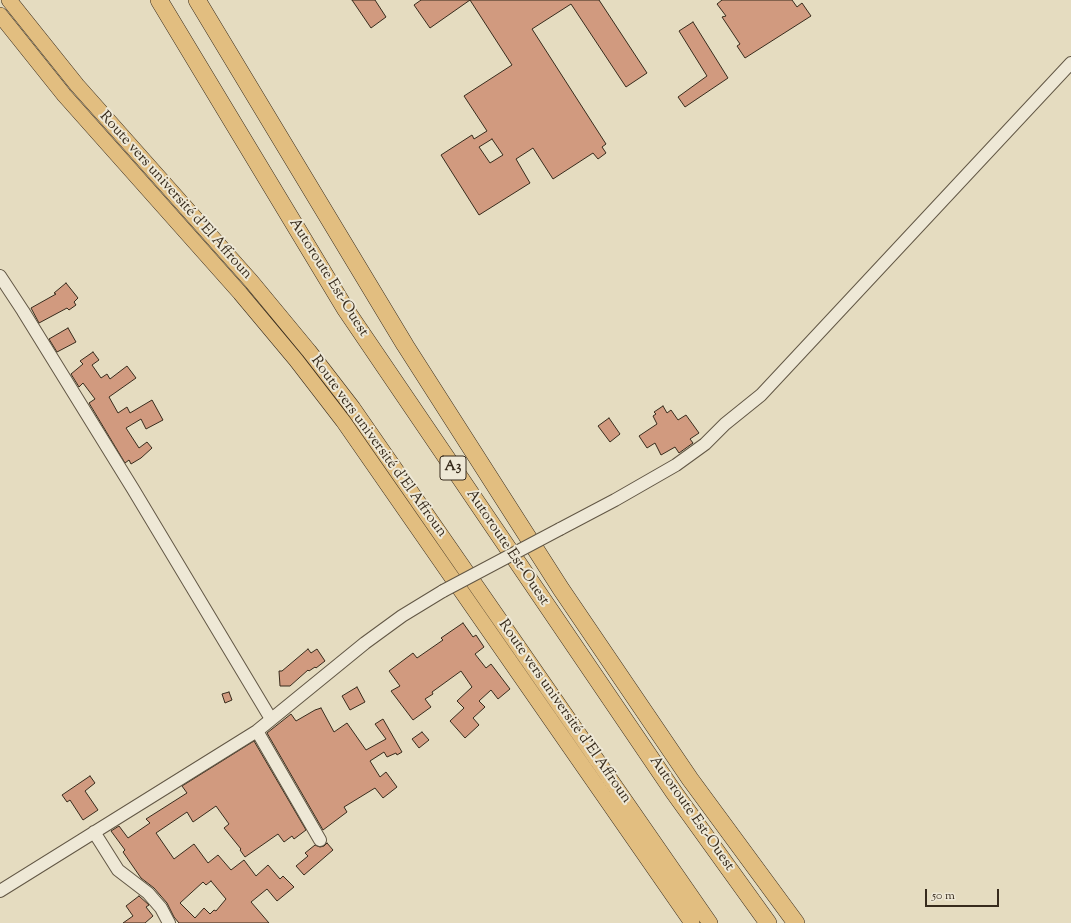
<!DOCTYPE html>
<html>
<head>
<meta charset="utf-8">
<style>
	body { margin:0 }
	#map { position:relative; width:1071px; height:923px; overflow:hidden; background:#e5dcc0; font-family:"Sorts Mill Goudy",serif }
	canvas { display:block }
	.scale { position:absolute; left:925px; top:889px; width:74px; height:18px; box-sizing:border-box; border:2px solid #372b1c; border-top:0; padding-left:5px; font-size:12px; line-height:14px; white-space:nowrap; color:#372b1c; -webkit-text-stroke:3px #eee8d6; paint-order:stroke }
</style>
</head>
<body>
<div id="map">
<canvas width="1071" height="923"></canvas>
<div class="scale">50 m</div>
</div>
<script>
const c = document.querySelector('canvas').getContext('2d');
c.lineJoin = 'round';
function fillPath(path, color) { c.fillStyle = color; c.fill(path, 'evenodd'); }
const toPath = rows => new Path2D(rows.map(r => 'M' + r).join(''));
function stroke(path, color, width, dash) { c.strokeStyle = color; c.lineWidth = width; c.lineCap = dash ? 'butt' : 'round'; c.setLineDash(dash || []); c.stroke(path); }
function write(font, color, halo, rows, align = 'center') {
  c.font = font + ' "Sorts Mill Goudy",serif'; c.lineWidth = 4; c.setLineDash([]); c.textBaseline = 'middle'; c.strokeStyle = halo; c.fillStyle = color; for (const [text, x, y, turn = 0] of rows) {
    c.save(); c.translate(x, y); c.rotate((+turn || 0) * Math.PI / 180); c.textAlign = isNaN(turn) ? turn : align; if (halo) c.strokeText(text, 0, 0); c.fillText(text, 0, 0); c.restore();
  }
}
const building = toPath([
	[352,0,375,0,386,17,371,28,352,0],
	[421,0,470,0,430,28,414,5,421,0],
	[470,0,599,0,647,73,626,87,571,4,532,29,606,144,602,147,606,153,598,159,593,153,553,179,533,148,516,159,530,183,479,215,441,155,472,135,474,139,487,131,464,96,512,65,470,0],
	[492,139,503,155,490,163,479,147,492,139],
	[722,0,792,0,797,7,802,3,811,16,745,58,737,46,740,44,722,17,726,16,717,4,722,0],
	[693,22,728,78,685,107,678,97,707,76,679,31,693,22],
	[66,283,78,298,74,302,76,305,69,310,67,308,39,323,31,308,56,294,54,293,66,283],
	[68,328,76,342,57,352,49,339,68,328],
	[93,352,99,360,92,365,101,378,107,374,110,379,127,366,136,378,109,397,118,413,127,407,130,413,152,400,163,420,146,429,141,419,126,428,139,448,147,442,152,448,141,458,131,464,129,460,125,463,89,403,95,399,83,383,79,387,71,374,83,364,80,361,93,352],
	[663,406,667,413,671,410,678,420,686,415,699,433,690,439,693,443,679,453,675,447,661,455,655,443,647,448,639,436,657,424,653,416,656,414,654,412,663,406],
	[609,418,620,434,610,442,598,426,609,418],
	[463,623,473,637,476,635,484,647,475,654,486,668,491,664,510,689,498,699,491,690,479,701,485,707,473,718,479,725,465,738,450,721,464,708,457,701,472,687,461,671,432,692,433,694,425,699,431,707,413,720,391,691,400,686,389,671,413,653,417,658,443,640,441,638,463,623],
	[308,649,311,653,317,649,325,661,316,668,315,667,309,671,308,670,290,686,280,686,279,671,282,671,308,649],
	[357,687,365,702,350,710,342,696,357,687],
	[229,692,232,700,225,703,222,694,229,692],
	[321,708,334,732,347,723,366,750,386,739,375,724,383,719,402,752,397,755,396,753,387,757,384,752,370,761,380,777,386,772,397,787,383,798,375,788,344,807,347,812,323,830,267,733,291,714,296,721,315,710,321,708],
	[422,732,429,740,419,748,412,739,422,732],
	[254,741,306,830,294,839,292,836,284,842,278,834,245,857,240,850,241,849,224,828,229,824,216,806,193,822,187,812,156,833,174,859,194,844,208,863,218,855,231,870,244,860,256,876,268,865,280,879,283,876,294,887,277,901,267,889,251,902,269,923,179,923,174,917,167,903,154,888,141,878,123,852,125,850,111,831,119,826,128,838,150,823,146,819,187,793,182,786,254,741],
	[211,881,226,899,216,911,214,910,210,914,204,908,195,918,180,903,203,882,206,885,211,881],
	[90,776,95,783,85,791,98,810,83,820,70,800,67,802,62,795,90,776],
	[327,843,333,850,304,875,296,866,308,856,305,853,315,845,320,847,324,846,327,843],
	[139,896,149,905,146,907,153,916,145,923,123,923,133,916,126,906,139,896]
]);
fillPath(building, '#d19a7f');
stroke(building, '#372b1c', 1);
const minor = toPath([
	[0,276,23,311,133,489,271,719],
	[560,529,615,500,676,465,705,444,725,424,761,395,1071,63],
	[257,731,320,840],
	[94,832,118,870,148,893,161,908,169,923],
	[0,891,257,731,365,643,402,616,443,591]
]);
const major = toPath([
	[9,0,77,85,252,282,309,351,353,408,710,923],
	[0,15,64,95,240,293,296,360,343,421,692,923]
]);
const highway = toPath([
	[159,0,346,310,673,791,768,923],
	[197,0,405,345,561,589,690,779,796,923]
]);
stroke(minor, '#625745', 14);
stroke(major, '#372b1c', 16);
stroke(highway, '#372b1c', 18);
stroke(minor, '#eee8d6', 12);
stroke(major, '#e2be80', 15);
stroke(highway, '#e2be80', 17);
const minorBridge = toPath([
	[443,591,560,529]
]);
stroke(minorBridge, '#625745', 14, []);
stroke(minorBridge, '#eee8d6', 12);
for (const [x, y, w] of [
	[453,468,26]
]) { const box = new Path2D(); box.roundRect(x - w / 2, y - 12, w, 24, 3); c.fillStyle = '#eee8d6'; c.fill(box); stroke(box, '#372b1c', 1); }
write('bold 14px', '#372b1c', null, [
	["A3",453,468]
]);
write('15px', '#372b1c', '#eee8d6', [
	["Route vers université d'El Affroun",175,196,48],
	["Autoroute Est-Ouest",328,278,58],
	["Route vers université d'El Affroun",378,447,54],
	["Autoroute Est-Ouest",507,548,56],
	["Route vers université d'El Affroun",564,712,55],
	["Autoroute Est-Ouest",691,814,55]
]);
</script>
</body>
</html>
